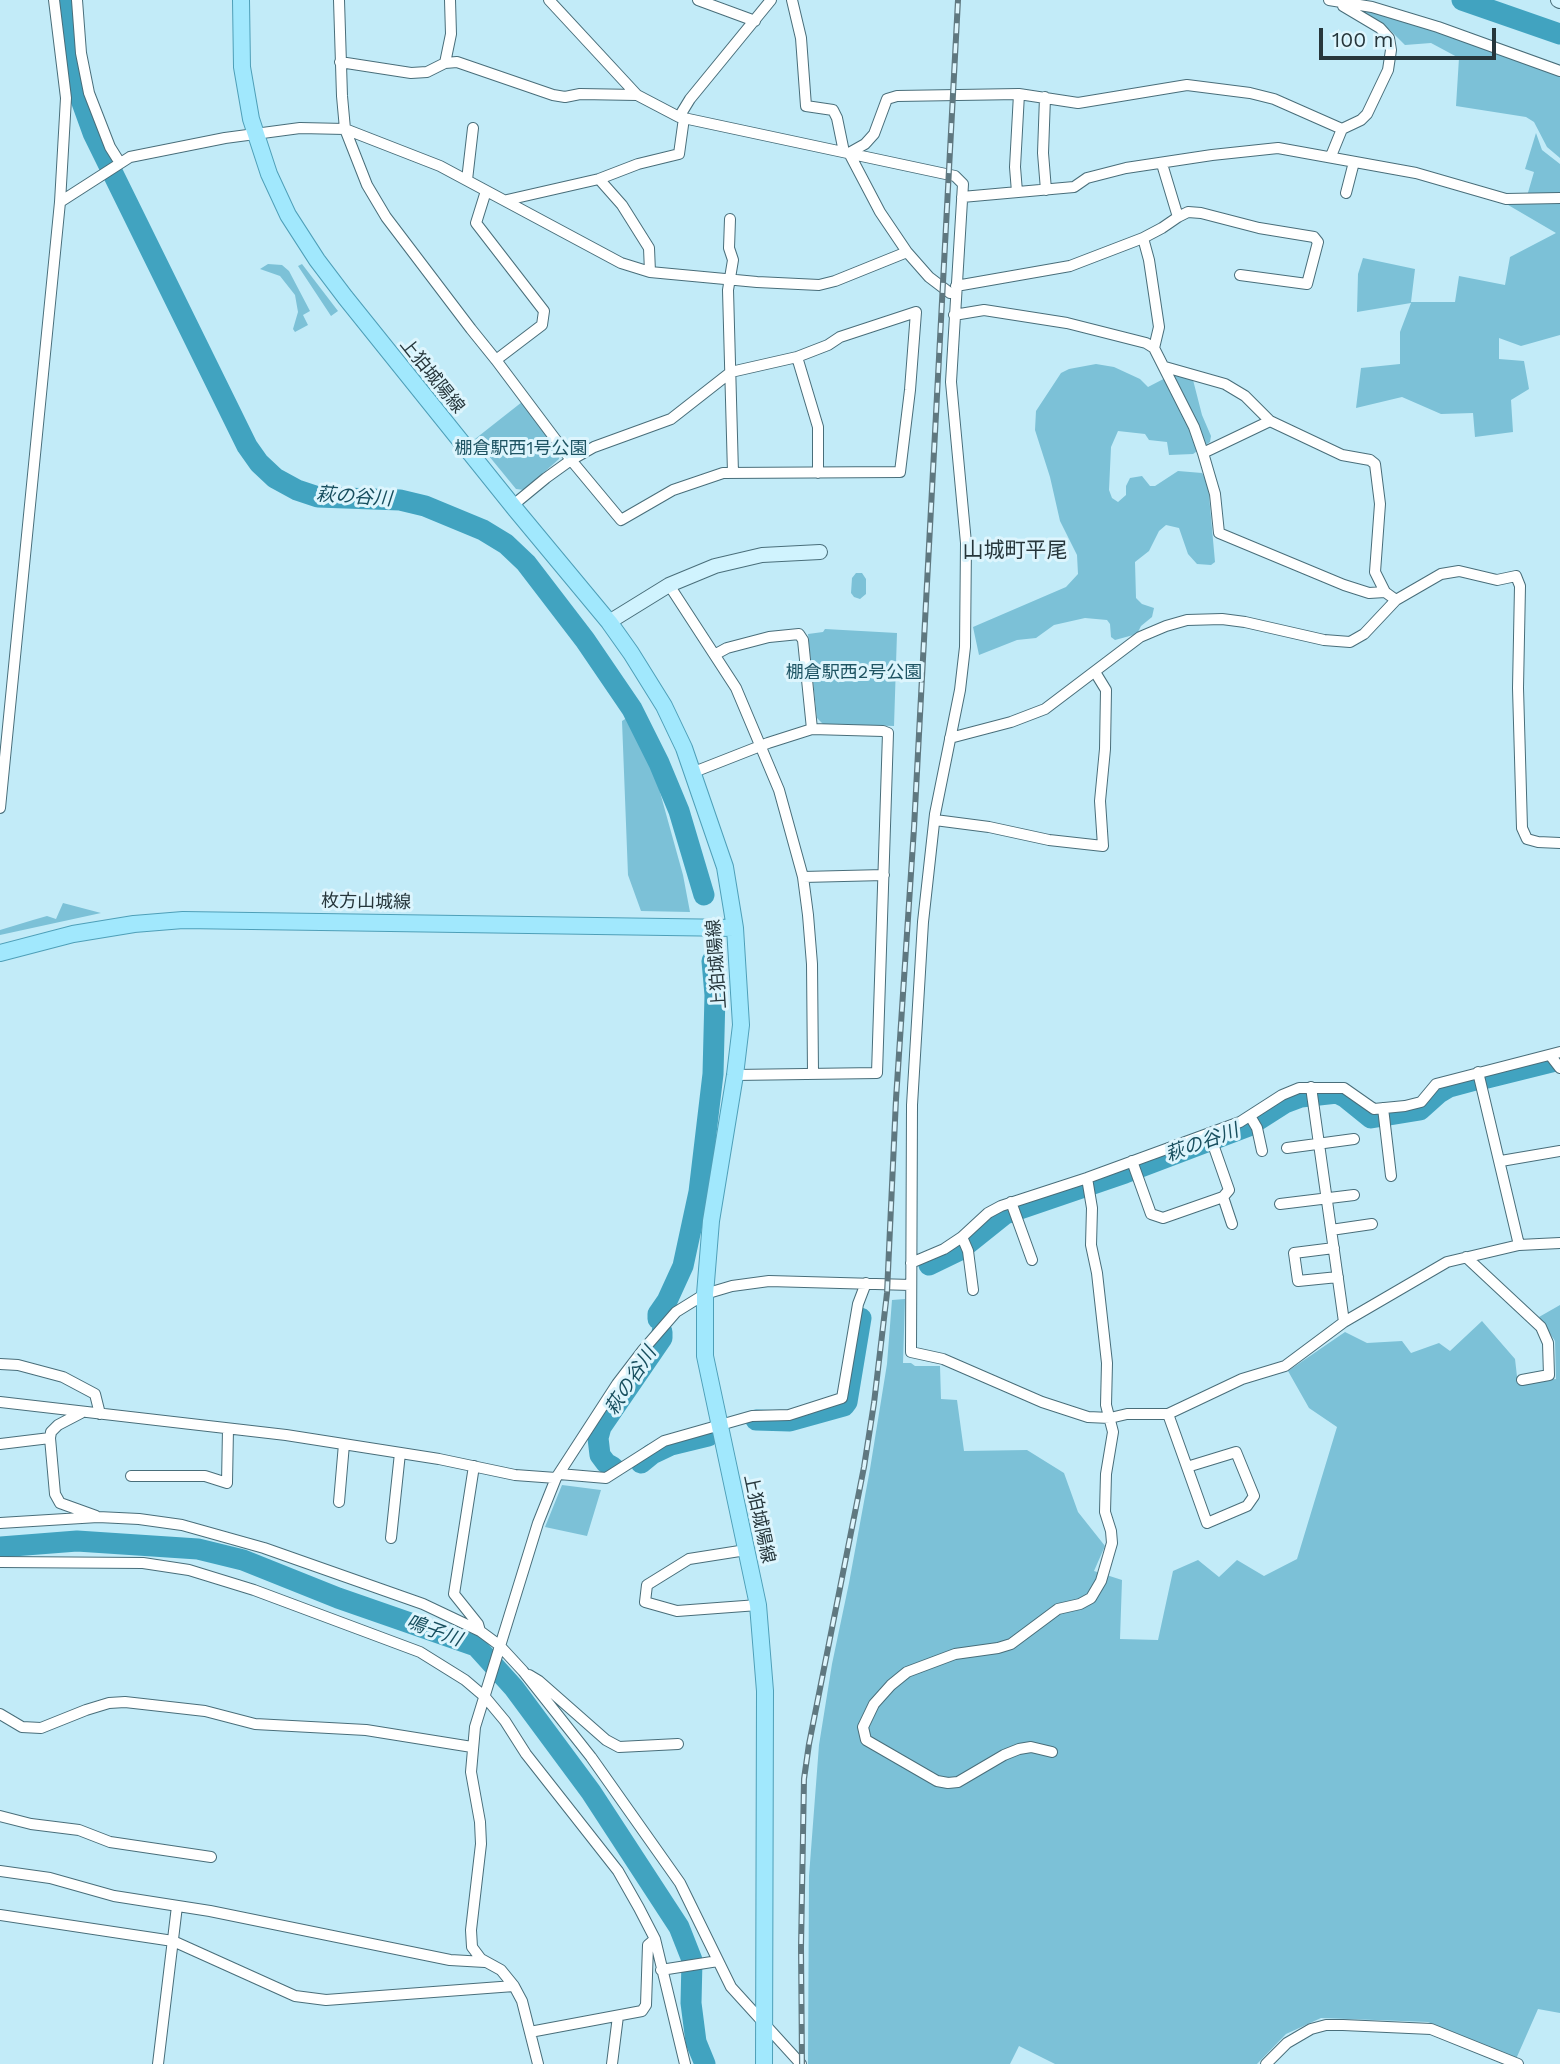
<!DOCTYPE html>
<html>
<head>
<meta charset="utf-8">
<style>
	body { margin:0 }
	#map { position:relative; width:1560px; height:2064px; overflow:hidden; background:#c2ebf8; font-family:"Work Sans",sans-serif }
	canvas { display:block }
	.scale { position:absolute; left:1319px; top:28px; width:177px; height:32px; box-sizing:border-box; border:4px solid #26363b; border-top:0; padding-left:9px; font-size:21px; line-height:24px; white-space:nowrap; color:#26363b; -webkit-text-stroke:5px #ddf5fd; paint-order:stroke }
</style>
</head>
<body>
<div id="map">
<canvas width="1560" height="2064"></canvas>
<div class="scale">100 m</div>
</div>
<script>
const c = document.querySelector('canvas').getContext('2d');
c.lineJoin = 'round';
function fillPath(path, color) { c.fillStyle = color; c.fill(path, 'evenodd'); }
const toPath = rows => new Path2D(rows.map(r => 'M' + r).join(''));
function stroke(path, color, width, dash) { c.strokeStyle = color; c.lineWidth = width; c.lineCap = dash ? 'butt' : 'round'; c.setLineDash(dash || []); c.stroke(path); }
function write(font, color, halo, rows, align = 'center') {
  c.font = font + ' "Work Sans","Noto Sans JP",sans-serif'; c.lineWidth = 6; c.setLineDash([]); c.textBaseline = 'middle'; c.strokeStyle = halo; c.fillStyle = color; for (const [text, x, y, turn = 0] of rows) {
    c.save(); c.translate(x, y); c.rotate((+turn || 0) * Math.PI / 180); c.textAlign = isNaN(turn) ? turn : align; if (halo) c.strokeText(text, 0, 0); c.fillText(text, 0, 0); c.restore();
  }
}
fillPath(toPath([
	[1355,11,1371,12,1436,32,1560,76,1560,158,1547,147,1534,122,1526,117,1456,106,1459,58,1431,43,1405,45,1390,30],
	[1536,133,1542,150,1560,164,1560,195,1527,196,1534,172,1525,169],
	[1560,201,1560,335,1521,346,1499,338,1499,359,1524,361,1529,389,1511,400,1513,432,1475,437,1473,413,1441,414,1402,397,1356,408,1361,368,1400,364,1400,332,1411,303,1357,312,1358,274,1363,258,1415,269,1411,302,1455,302,1459,276,1505,285,1510,257,1556,233,1503,202],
	[268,264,282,265,289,271,310,311,303,315,308,325,295,332,293,329,298,312,295,295,280,276,260,269],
	[302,264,338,311,331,316,298,266],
	[1096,364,1114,367,1140,379,1148,387,1175,373,1192,376,1202,415,1211,436,1210,442,1193,454,1169,455,1167,442,1149,440,1145,434,1118,431,1111,447,1109,490,1112,498,1118,502,1126,495,1126,486,1130,478,1142,476,1150,486,1155,486,1178,471,1202,473,1208,484,1215,562,1211,565,1197,564,1188,554,1179,528,1166,525,1159,531,1149,551,1135,562,1136,598,1142,604,1154,608,1152,617,1141,626,1137,634,1115,640,1111,637,1110,624,1107,620,1085,618,1054,625,1036,638,1017,640,979,655,973,627,1066,587,1078,574,1077,555,1060,521,1050,477,1035,430,1036,411,1061,373,1069,369],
	[522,402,560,452,559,459,524,490,516,489,475,439],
	[856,573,862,573,866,579,866,594,860,599,854,597,851,593,852,578],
	[825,629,897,633,894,726,823,724,817,718,808,634,823,632],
	[630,716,658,785,683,875,690,912,641,911,628,875,622,721],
	[63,903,101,913,0,935,0,930,33,920,47,916,56,919],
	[905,1299,903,1363,911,1363,915,1366,940,1366,941,1399,957,1400,964,1451,1027,1450,1064,1473,1078,1512,1105,1546,1094,1571,1122,1580,1120,1639,1158,1640,1173,1571,1198,1560,1219,1577,1237,1560,1264,1576,1297,1559,1337,1427,1309,1408,1288,1371,1345,1332,1367,1343,1402,1341,1411,1353,1439,1343,1450,1351,1482,1321,1515,1359,1518,1385,1556,1379,1555,1341,1539,1317,1560,1305,1560,2013,1538,2009,1516,2059,1428,2022,1321,2018,1286,2034,1257,2064,1055,2064,1019,2046,1010,2064,808,2064,809,1876,819,1745,832,1664,849,1583,870,1469,887,1364,892,1300],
	[562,1485,601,1490,587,1536,545,1527]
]), '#7cc1d7');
stroke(toPath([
	[66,0,71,54,80,97,93,133,247,446,259,463,275,478,297,490,318,497,400,500,425,506,483,530,506,544,526,563,585,640,632,709,659,763,679,811,704,895],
	[1462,0,1560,34],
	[1487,1078,1560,1060],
	[929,1265,960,1250,1005,1214,1125,1173,1249,1126,1285,1103,1301,1097,1337,1093,1345,1097,1371,1118,1420,1110,1439,1093,1449,1087,1475,1080],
	[658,1319,658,1314,667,1301,683,1266,699,1192,713,1074,715,995,712,961],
	[756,1420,790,1421,844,1406,847,1402,861,1318],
	[641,1463,652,1454,671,1445,708,1436],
	[613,1467,606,1463,600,1455,598,1438,601,1427,662,1338,662,1332],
	[0,1547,77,1541,198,1549,243,1560,338,1598,476,1646,514,1688,591,1792,679,1927,692,1960,691,2003,696,2042,705,2064]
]), '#41a3c0', 21);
const street = toPath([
	[77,0,81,53,89,93,110,147,120,163],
	[339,0,342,96,345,129,367,185,386,217,471,329,496,360,571,460,621,520,673,490,723,473,900,472,910,390,916,312,840,337,828,345,797,357,731,372,671,419,594,447,571,460,546,478,512,506],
	[549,0,637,95,679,117,955,176,963,184,951,382,966,543,965,647,960,690,935,814,923,922,912,1105,911,1352,943,1359,1042,1402,1088,1417,1110,1418,1127,1414,1168,1414,1242,1379,1285,1366,1344,1322,1447,1262,1519,1245,1560,1243],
	[698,0,755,21],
	[792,0,801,38,806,106,833,110,837,118,844,152],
	[1329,0,1372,7,1438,27,1560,71],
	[340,62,411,73,427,72,445,63,457,62,553,95,565,97,580,94,637,95],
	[445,63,451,34,450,0],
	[1045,97,1043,153,1046,190],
	[679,117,690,99,771,0],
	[1342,129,1361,120,1367,114,1388,70,1391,50,1389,38,1380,28,1343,6],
	[599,179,638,164,679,154,684,118],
	[467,180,473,128],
	[486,191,476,223,544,311,542,325,496,360],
	[1017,192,1015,167,1019,94],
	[1346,193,1354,162],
	[962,197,1074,187,1087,178,1126,168,1212,155,1278,148,1416,173,1506,199,1560,198],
	[507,200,599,179,622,205,649,248,650,272],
	[60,202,130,157,225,138,300,128,345,129,440,166,621,263,650,272,757,282,819,285,835,281,907,252,929,277,950,293,955,293],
	[1178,217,1188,212,1201,213,1259,228,1314,237,1318,242,1307,284,1240,275],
	[730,219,729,248,733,260,728,290,733,473],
	[1143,238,1149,260,1159,327,1154,348],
	[907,252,880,212,849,153,865,144,874,134,887,99,897,96,1019,94,1078,103,1187,85,1250,93,1274,99,1342,129,1331,156],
	[956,286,1070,266,1143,238,1162,228,1178,217,1162,164],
	[954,315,984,310,1067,323,1146,343,1154,348,1194,427,1203,453,1215,494,1219,533,1344,585,1369,593,1385,592,1396,600],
	[797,357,818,427,818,473],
	[1165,367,1225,384,1245,396,1270,421,1342,455,1370,460,1375,464,1380,504,1375,572,1385,592],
	[1203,453,1270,421],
	[669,585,736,688,779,790,803,877,808,915,812,964,813,1073],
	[716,654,727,648,769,637,799,634,803,640,812,729],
	[950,738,1011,722,1045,709,1140,637,1166,626,1187,620,1222,619,1245,622,1324,640,1350,642,1364,634,1396,600,1441,574,1459,571,1497,580,1516,576,1520,586,1518,688,1522,828,1527,839,1538,842,1560,843],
	[694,772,768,743,812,729,883,731,888,733,877,1073,735,1075],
	[0,808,60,202,66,98,54,0],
	[935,820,989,827,1049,840,1103,846,1100,801,1105,749,1106,690,1095,672],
	[803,877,884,875],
	[1550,1055,1560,1068],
	[1478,1072,1519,1245],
	[1311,1087,1344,1322],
	[1383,1108,1391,1176],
	[1250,1116,1257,1128,1262,1151],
	[1287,1148,1354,1139],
	[1132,1161,1151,1214,1163,1218,1223,1197,1229,1190,1209,1133],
	[1501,1161,1560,1151],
	[1223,1197,1232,1224],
	[1011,1202,1032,1260],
	[1280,1204,1354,1195],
	[1331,1230,1372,1224],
	[962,1237,968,1251,973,1290],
	[1334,1248,1294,1253,1298,1281,1338,1277],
	[1466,1257,1541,1327,1548,1343,1549,1375,1522,1380],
	[911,1263,944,1249,962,1237,988,1213,1001,1206,1087,1178,1240,1122,1282,1095,1299,1088,1344,1088,1374,1109,1405,1106,1421,1102,1436,1084,1560,1052],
	[0,1364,18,1365,63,1377,95,1394,100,1414],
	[0,1402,286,1435,439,1459,515,1475,556,1478],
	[1168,1414,1187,1467,1207,1523,1247,1506,1254,1496,1236,1452,1187,1467],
	[50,1438,51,1432,58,1425,81,1413],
	[0,1444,50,1438,55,1494,60,1503,96,1516],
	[474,1466,454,1594,478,1624,480,1631],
	[559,1474,606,1478,664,1441,752,1416,789,1415,842,1398,858,1304,866,1283],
	[131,1476,205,1476,227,1483,228,1429],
	[339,1502,344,1444],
	[0,1523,98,1517,139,1519,182,1525,264,1548,423,1604,480,1631,499,1645,523,1671,591,1757,680,1883,731,1987,801,2064],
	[391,1538,400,1453],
	[746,1550,689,1559,647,1585,645,1602,677,1611,758,1605],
	[0,1562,143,1563,189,1570,254,1590,420,1652,465,1680,485,1697,505,1721,526,1754,618,1871,639,1908,655,1939,685,2064],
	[529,1675,539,1681,606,1740,619,1747,678,1744],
	[0,1714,22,1727,41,1728,86,1710,109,1703,125,1702,205,1711,255,1724,366,1730,472,1747],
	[1052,1752,1031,1747,1019,1749,1004,1755,958,1782,948,1783,937,1781,866,1740,863,1727,874,1704,891,1685,907,1672,955,1654,998,1648,1011,1644,1058,1609,1080,1604,1091,1598,1101,1581,1112,1543,1111,1531,1105,1512,1106,1474,1113,1432,1106,1405,1107,1363,1097,1273,1091,1245,1092,1208,1087,1178],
	[0,1816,31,1824,79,1830,110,1842,211,1857],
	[0,1871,50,1878,114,1896,210,1911,450,1960,485,1962],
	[0,1915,173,1941,295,1996,326,2000,514,1986],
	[661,1970,718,1961],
	[530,2032,642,2011,646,2005,648,1945,655,1939],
	[158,2064,177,1906],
	[538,2064,522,2001,514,1986,501,1970,481,1959,472,1947,471,1930,481,1844,480,1822,471,1772,475,1727,538,1523,556,1478,617,1384,643,1350,676,1312,705,1294,732,1286,769,1281,911,1285],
	[612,2064,618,2016],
	[1266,2064,1287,2043,1311,2029,1326,2025,1343,2025,1431,2029,1518,2064]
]);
const secondary = toPath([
	[1558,0,1560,1],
	[609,622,669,585,715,566,762,555,820,552]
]);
const primary = toPath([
	[241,0,242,67,251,119,269,174,288,215,317,260,345,297,516,510,609,622,631,653,664,706,684,748,725,867,735,928,741,1025,735,1075,711,1221,705,1294,705,1356,758,1605,765,1691,764,2064],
	[0,953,73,934,134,924,183,920,735,928]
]);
stroke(street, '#496e7a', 12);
stroke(secondary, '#496e7a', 16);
stroke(primary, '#4e9fb8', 18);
stroke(street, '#fff', 10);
stroke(secondary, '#d0f3fe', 14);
stroke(primary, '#a1e8fd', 16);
const rail = toPath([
	[802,2064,801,1947,804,1779,809,1744,864,1467,874,1403,887,1293,896,1099,914,828,958,0]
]);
stroke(rail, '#5f7880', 6);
stroke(rail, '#ddf5fd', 3.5, [10]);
write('18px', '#26363b', '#ddf5fd', [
	["上狛城陽線",432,376,51],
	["枚方山城線",366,902,1],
	["上狛城陽線",717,964,-94],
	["上狛城陽線",759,1519,78]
]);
write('18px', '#1e5463', '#ddf5fd', [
	["棚倉駅西1号公園",521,449],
	["棚倉駅西2号公園",854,673]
]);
write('italic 19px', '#174e5e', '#ddf5fd', [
	["萩の谷川",354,497,4],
	["萩の谷川",1202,1143,-20],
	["萩の谷川",631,1381,-57],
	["鳴子川",434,1631,20]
]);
write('21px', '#26363b', '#ddf5fd', [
	["山城町平尾",1015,551]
]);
</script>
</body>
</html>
